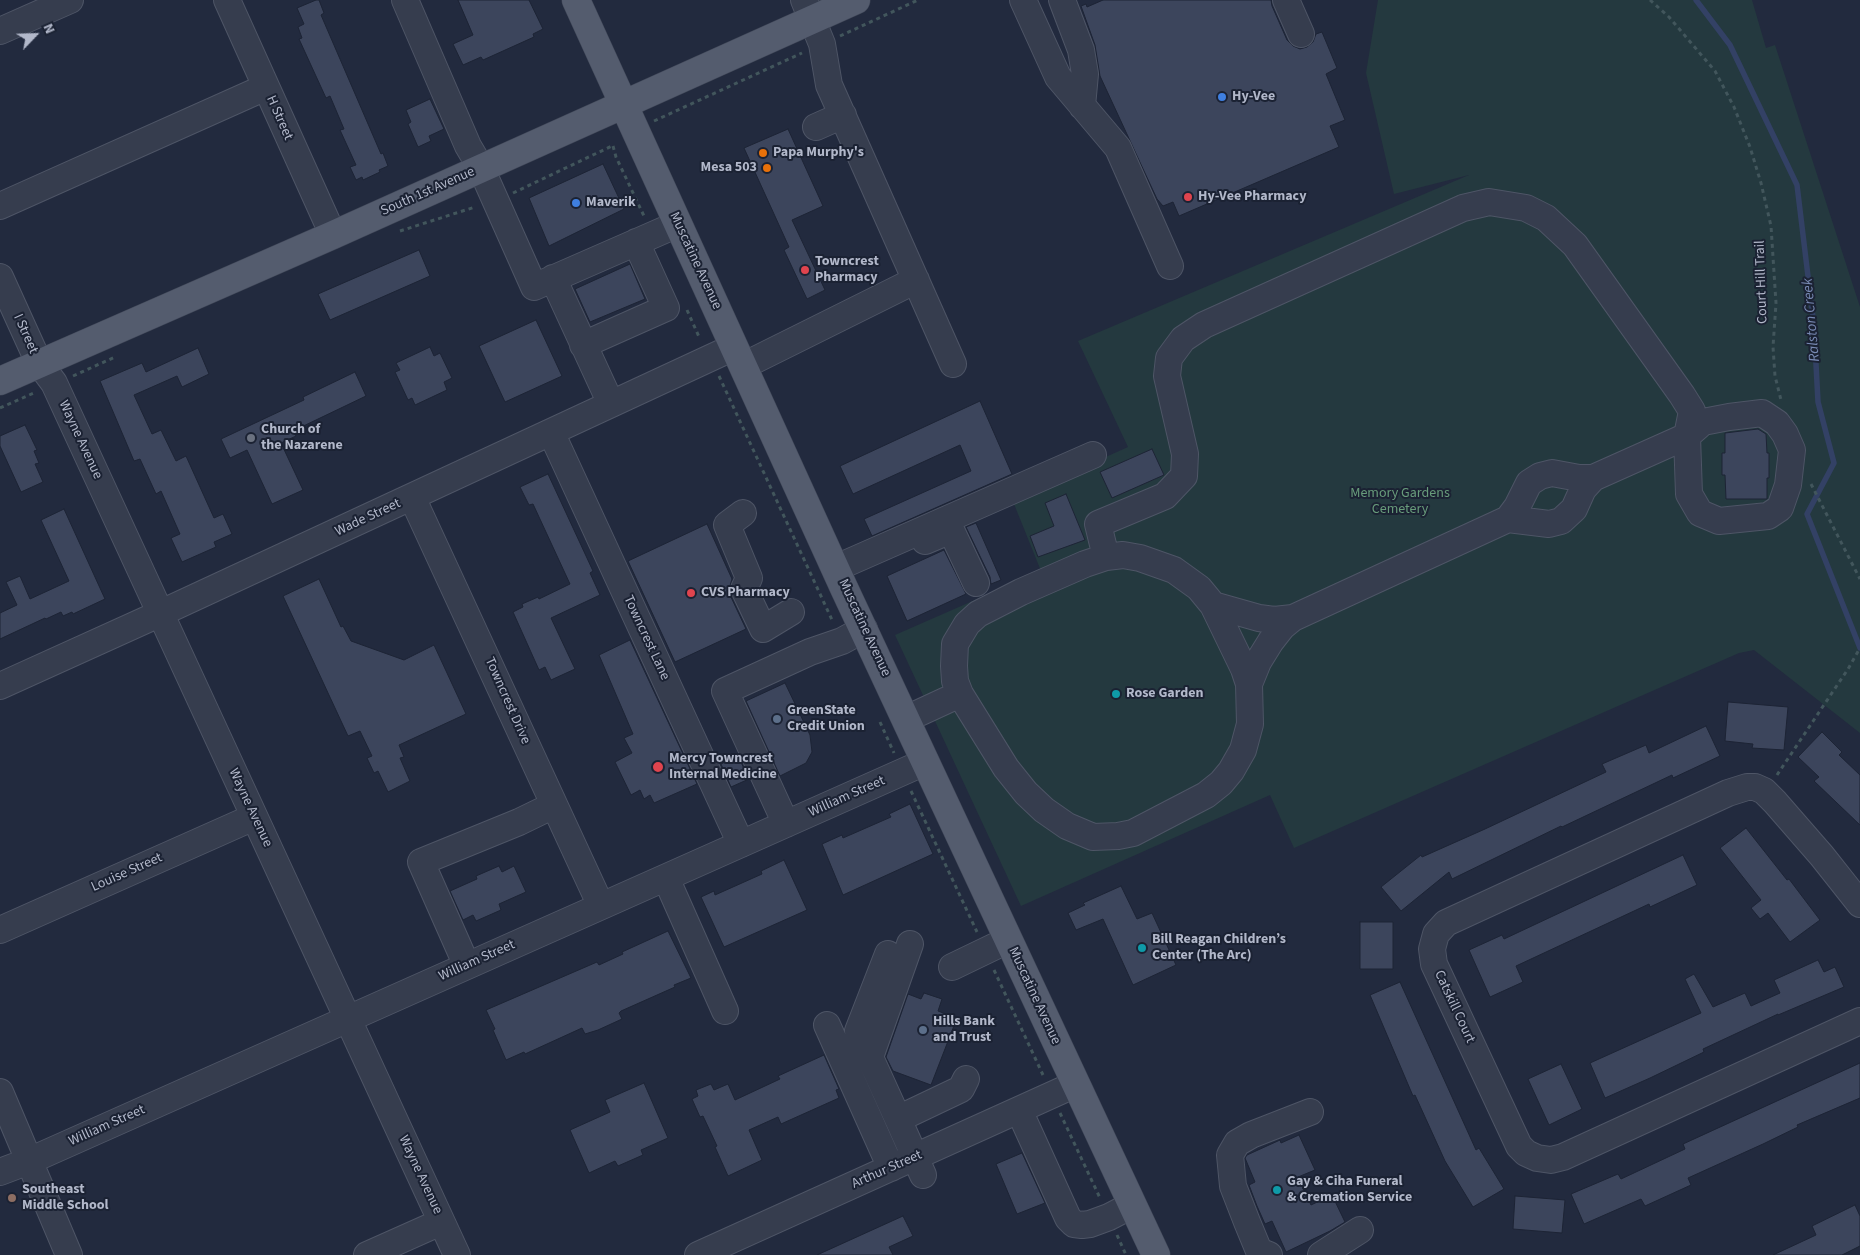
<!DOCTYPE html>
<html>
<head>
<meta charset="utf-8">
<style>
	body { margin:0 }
	#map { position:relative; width:1860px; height:1255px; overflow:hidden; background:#222a3e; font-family:"Source Sans 3",sans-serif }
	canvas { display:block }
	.north { position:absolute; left:10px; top:10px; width:50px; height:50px; -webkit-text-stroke:4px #1b2233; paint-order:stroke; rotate:66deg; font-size:14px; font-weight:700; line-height:20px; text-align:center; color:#b2b8ca }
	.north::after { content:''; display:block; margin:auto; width:18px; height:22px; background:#b2b8ca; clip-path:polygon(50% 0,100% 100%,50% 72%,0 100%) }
</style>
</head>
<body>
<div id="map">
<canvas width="1860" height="1255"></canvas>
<div class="north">N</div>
</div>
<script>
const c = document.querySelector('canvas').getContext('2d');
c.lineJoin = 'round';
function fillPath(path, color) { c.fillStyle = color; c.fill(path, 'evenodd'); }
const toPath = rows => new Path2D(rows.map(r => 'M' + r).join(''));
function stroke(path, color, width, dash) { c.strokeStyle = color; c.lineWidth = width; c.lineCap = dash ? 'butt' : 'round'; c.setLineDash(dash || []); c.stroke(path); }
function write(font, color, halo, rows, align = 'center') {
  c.font = font + ' "Source Sans 3",sans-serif'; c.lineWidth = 4; c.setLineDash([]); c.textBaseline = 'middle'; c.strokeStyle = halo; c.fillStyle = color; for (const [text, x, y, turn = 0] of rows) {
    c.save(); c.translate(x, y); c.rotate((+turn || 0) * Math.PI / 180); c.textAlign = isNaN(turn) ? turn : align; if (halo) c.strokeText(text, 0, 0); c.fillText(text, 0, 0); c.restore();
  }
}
fillPath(toPath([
	[1378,0,1752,0,1766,48,1775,45,1860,307,1860,733,1754,650,1739,653,1294,848,1270,795,1021,906,895,635,1041,571,1012,499,1128,447,1078,341,1469,175,1394,194,1366,73]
]), '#24393f');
stroke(toPath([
	[1696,0,1730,45,1797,185,1814,326,1818,402,1834,463,1807,514,1860,648]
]), '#334165', 5.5);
const building = toPath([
	[316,0,319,0,324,13,321,15,381,154,383,153,388,166,379,170,380,172,363,180,362,177,356,180,350,167,356,165,340,130,344,129,330,96,326,98,299,39,302,38,298,27,304,24,297,8,316,0],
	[458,0,529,0,543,29,533,34,534,37,483,60,481,57,463,65,453,44,473,35,458,0],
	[1103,0,1271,0,1272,6,1287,40,1293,46,1300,49,1307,47,1313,42,1316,34,1322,32,1337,68,1326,74,1345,120,1330,126,1339,147,1179,216,1173,202,1163,206,1157,199,1100,76,1095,45,1081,6,1086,4,1087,7,1103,0],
	[430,99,444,129,429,136,431,141,418,147,408,124,411,122,406,110,430,99],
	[788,129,823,206,792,220,825,290,807,299,784,250,789,247,744,148,788,129],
	[603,164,624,209,549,246,529,198,603,164],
	[419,250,430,276,330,320,318,294,419,250],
	[630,264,645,299,590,322,575,289,630,264],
	[536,320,562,376,505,402,479,346,536,320],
	[430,347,434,356,440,353,452,378,444,382,447,390,415,405,412,398,408,400,395,372,400,370,396,363,430,347],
	[198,348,209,374,182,387,177,376,134,395,152,434,161,430,176,461,186,456,214,518,223,514,232,534,214,542,216,547,182,562,171,538,180,534,161,491,156,494,140,459,134,461,100,381,142,363,146,372,198,348],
	[355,372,366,396,293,431,296,436,281,443,303,490,272,504,247,450,230,458,221,439,304,400,303,397,355,372],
	[980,401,1012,474,872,536,864,519,971,471,960,445,853,494,840,466,980,401],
	[25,425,37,450,34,451,39,463,35,464,43,482,21,492,0,446,0,436,25,425],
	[1758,429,1766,434,1767,453,1769,453,1769,478,1767,478,1767,499,1726,499,1725,475,1722,475,1722,453,1725,453,1725,433,1758,429],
	[1152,449,1164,475,1112,498,1100,472,1152,449],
	[548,474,593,571,590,573,600,595,551,618,575,669,551,680,545,667,539,670,513,612,523,607,522,604,538,597,539,599,570,584,533,504,529,505,520,487,548,474],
	[1066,494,1085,540,1038,557,1030,536,1054,526,1045,503,1066,494],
	[64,509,105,599,73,614,72,612,63,616,61,612,46,619,45,618,0,639,0,613,17,605,6,582,20,576,30,599,69,581,41,520,64,509],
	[976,523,1001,580,991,584,990,577,966,527,976,523],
	[707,524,732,579,729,589,730,595,746,629,675,662,628,561,707,524],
	[944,550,966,594,907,621,887,576,944,550],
	[319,579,341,627,343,626,351,641,404,660,434,645,466,714,399,745,404,757,400,758,410,781,388,792,378,771,374,773,367,758,372,756,360,731,348,736,283,596,319,579],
	[630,640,697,784,654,803,650,795,644,799,640,790,631,795,615,762,632,753,624,738,633,734,599,655,630,640],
	[785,683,810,735,812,752,806,763,780,776,746,701,785,683],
	[1728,702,1788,707,1784,750,1752,748,1753,744,1725,741,1728,702],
	[1706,726,1720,756,1673,778,1672,775,1562,827,1561,826,1452,879,1449,872,1401,911,1381,887,1421,855,1422,857,1485,829,1606,772,1602,764,1646,745,1649,753,1706,726],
	[1822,732,1842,752,1839,755,1860,775,1860,825,1814,781,1819,777,1798,757,1822,732],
	[738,756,749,779,731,787,721,764,738,756],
	[910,804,933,854,843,895,822,844,842,835,843,838,891,817,889,814,910,804],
	[1746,828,1787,880,1789,879,1820,920,1790,942,1768,913,1760,919,1751,908,1761,900,1720,848,1746,828],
	[1683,855,1697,885,1650,907,1649,904,1516,966,1523,982,1490,997,1469,950,1502,935,1504,939,1683,855],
	[784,860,807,910,724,947,701,897,714,891,715,895,762,874,761,871,784,860],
	[499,866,502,872,514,866,526,892,499,904,501,910,476,921,473,915,463,920,450,891,477,879,476,876,499,866],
	[1121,886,1137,919,1152,913,1176,965,1133,985,1103,919,1076,930,1068,913,1085,905,1083,903,1121,886],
	[1360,922,1393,922,1393,969,1360,969,1360,922],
	[668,931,691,978,674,985,675,987,621,1011,619,1013,622,1019,598,1030,585,1034,582,1028,525,1054,524,1052,506,1060,493,1030,495,1029,486,1010,597,962,599,965,623,954,622,952,668,931],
	[1818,960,1824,972,1835,967,1844,987,1778,1015,1778,1014,1703,1049,1704,1052,1650,1078,1605,1098,1590,1063,1701,1013,1685,979,1694,974,1713,1007,1745,993,1751,1006,1780,993,1774,980,1818,960],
	[1400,982,1476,1150,1479,1148,1504,1189,1473,1207,1445,1161,1415,1095,1413,1096,1370,995,1400,982],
	[924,993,942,999,938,1011,957,1018,931,1085,893,1071,886,1057,908,994,921,999,924,993],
	[824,1055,839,1089,836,1090,839,1098,781,1124,778,1117,749,1130,762,1160,728,1176,715,1147,717,1146,703,1116,700,1117,692,1099,698,1096,696,1090,711,1084,714,1090,728,1084,735,1100,780,1079,778,1076,824,1055],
	[1860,1063,1860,1098,1797,1125,1798,1127,1763,1144,1688,1178,1691,1185,1645,1206,1641,1199,1584,1224,1571,1194,1618,1174,1621,1179,1685,1149,1683,1144,1860,1063],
	[1561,1064,1582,1109,1549,1125,1528,1079,1561,1064],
	[644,1083,668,1138,641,1150,643,1155,618,1166,615,1161,589,1173,570,1130,610,1112,605,1100,644,1083],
	[1299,1135,1315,1170,1298,1177,1311,1205,1332,1195,1345,1222,1330,1231,1286,1252,1272,1221,1265,1224,1257,1206,1249,1185,1255,1182,1245,1158,1247,1155,1280,1140,1281,1143,1299,1135],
	[1022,1153,1045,1203,1017,1214,996,1164,1022,1153],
	[1515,1196,1565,1200,1562,1233,1513,1229,1515,1196],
	[1855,1205,1860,1216,1860,1246,1842,1255,1773,1255,1816,1235,1812,1226,1855,1205],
	[903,1216,913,1236,889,1247,893,1255,817,1255,903,1216]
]);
fillPath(building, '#3c455c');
stroke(building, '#1d2435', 1);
const minor = toPath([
	[227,0,333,235],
	[405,0,468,146,481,168,534,287,678,224],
	[804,0,822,44,829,85,953,364],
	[1023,0,1058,77,1118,148,1170,266],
	[1062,0,1081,50,1085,74,1082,106],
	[1286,0,1301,34],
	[0,31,70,0],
	[816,127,843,115],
	[0,206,266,87],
	[0,277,39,363,54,383,457,1255],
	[553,278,611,404],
	[583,345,666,308,636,242],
	[743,366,916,280],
	[551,432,741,844],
	[412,497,601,906],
	[743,513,727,525,749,578,744,589,763,629,791,612],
	[1508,519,1549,524,1561,521,1574,509,1583,489,1593,478],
	[925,541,951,530,976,583],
	[1106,557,1098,524,1165,496,1184,476,1185,454,1167,376,1169,358,1183,339,1204,325,1463,208,1489,202,1526,208,1546,218,1575,245,1682,395,1692,411,1687,436,1689,494,1700,513,1719,521,1768,516,1780,508,1788,485,1792,450,1785,434,1777,423,1762,413,1729,417,1703,422,1687,436,1593,478,1579,478,1552,473,1540,476,1529,483,1517,507,1508,519,1293,618,1274,620,1259,618,1213,605],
	[836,568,1093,455],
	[1249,684,1258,662,1271,641,1282,627,1293,618],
	[0,686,159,614,734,347],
	[906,719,960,694,955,681,954,666,955,644,967,624,978,614,1021,592,1085,564,1106,557,1123,555,1140,558,1174,570,1199,588,1213,605,1244,669,1249,684,1250,724,1243,750,1231,771,1221,783,1206,795,1133,833,1118,836,1093,837,1067,826,1044,810,1026,793,1006,768,960,694],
	[786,824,725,691,810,652,842,641,864,629],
	[666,878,725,1011],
	[1860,904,1822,856,1775,802,1764,791,1755,787,1747,787,1728,793,1446,923,1436,934,1432,949,1434,964,1519,1146,1526,1153,1537,1158,1551,1160,1563,1157,1860,1021],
	[0,930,254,817],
	[888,954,858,1031,898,1119],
	[467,966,421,862,519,822,554,805],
	[952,967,1008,940],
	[827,1025,891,1168],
	[870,1057,910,944],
	[0,1092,69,1255],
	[1019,1110,1068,1218,1074,1224,1082,1225,1090,1224,1109,1217,1132,1205],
	[0,1172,29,1161,925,762],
	[923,1175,898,1119,961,1089,966,1079],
	[367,1255,441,1222],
	[698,1255,1076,1084],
	[1269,1255,1259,1251,1247,1222,1233,1186,1230,1155,1237,1143,1251,1135,1310,1112],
	[1321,1255,1360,1230]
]);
const major = toPath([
	[576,0,844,588,1156,1255],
	[0,381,333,235,856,0]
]);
stroke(minor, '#4e5566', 28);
stroke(major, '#3f4657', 29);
stroke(toPath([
	[1650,0,1669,17,1715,71,1734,107,1750,147,1761,183,1771,226,1776,303,1773,347,1775,376,1781,400],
	[840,36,918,0],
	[654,121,802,53],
	[613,146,616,157,644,216],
	[513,193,614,145],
	[400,231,475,207],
	[687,310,700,339],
	[73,376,115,357],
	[719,376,833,622],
	[0,408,36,392],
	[1811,484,1860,579],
	[880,722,894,753],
	[1777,775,1848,669,1860,648],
	[911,791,977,932],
	[994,970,1043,1075],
	[1060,1113,1100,1198],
	[1117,1235,1126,1255]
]), '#42565c', 3, [4, 4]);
stroke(minor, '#363d4e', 26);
stroke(major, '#545c6e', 28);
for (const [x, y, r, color] of [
	[1222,97,5,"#3f7fe0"],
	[763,153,5,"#e8710a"],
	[767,168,5,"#e8710a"],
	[1188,197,5,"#e0444e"],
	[576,203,5,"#3f7fe0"],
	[805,270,5,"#e0444e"],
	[251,438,5,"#6b7280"],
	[691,593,5,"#e0444e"],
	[1116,694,5,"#0f9aa8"],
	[777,719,5,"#5c6f8a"],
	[658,767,6,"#e0444e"],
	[1142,948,5,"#0f9aa8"],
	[923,1030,5,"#5c6f8a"],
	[1277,1190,5,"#0f9aa8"],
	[12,1198,5,"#8d6e63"]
]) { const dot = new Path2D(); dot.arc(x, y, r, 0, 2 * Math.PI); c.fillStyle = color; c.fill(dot); stroke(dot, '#1b2233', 2); }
write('bold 14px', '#b2b8ca', '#1b2233', [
	["Hy-Vee",1232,97],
	["Papa Murphy's",773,153],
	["Mesa 503",757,168,"right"],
	["Hy-Vee Pharmacy",1198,197],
	["Maverik",586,203],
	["Towncrest",815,262],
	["Pharmacy",815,278],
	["Church of",261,430],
	["the Nazarene",261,446],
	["CVS Pharmacy",701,593],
	["Rose Garden",1126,694],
	["GreenState",787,711],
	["Credit Union",787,727],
	["Mercy Towncrest",669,759],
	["Internal Medicine",669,775],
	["Bill Reagan Children’s",1152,940],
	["Center (The Arc)",1152,956],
	["Hills Bank",933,1022],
	["and Trust",933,1038],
	["Gay & Ciha Funeral",1287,1182],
	["& Cremation Service",1287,1198],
	["Southeast",22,1190],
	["Middle School",22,1206]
], 'left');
write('14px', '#b2b8ca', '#1b2233', [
	["H Street",279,118,66],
	["South 1st Avenue",428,192,-24],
	["Muscatine Avenue",695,261,65],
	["Court Hill Trail",1762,282,-92],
	["I Street",25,334,66],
	["Wayne Avenue",80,440,65],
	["Wade Street",368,518,-25],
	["Muscatine Avenue",864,628,65],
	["Towncrest Lane",646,638,65],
	["Towncrest Drive",507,701,66],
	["William Street",847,797,-24],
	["Wayne Avenue",250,808,65],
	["Louise Street",127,873,-24],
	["William Street",477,961,-24],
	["Muscatine Avenue",1034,996,65],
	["Catskill Court",1454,1007,65],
	["William Street",107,1126,-24],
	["Arthur Street",887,1170,-24],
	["Wayne Avenue",420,1175,65]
]);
write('14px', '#689c7b', '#1b2233', [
	["Memory Gardens",1400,494],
	["Cemetery",1400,510]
]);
write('italic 15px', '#7889b3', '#1b2233', [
	["Ralston Creek",1812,320,-95]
]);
</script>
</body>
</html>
